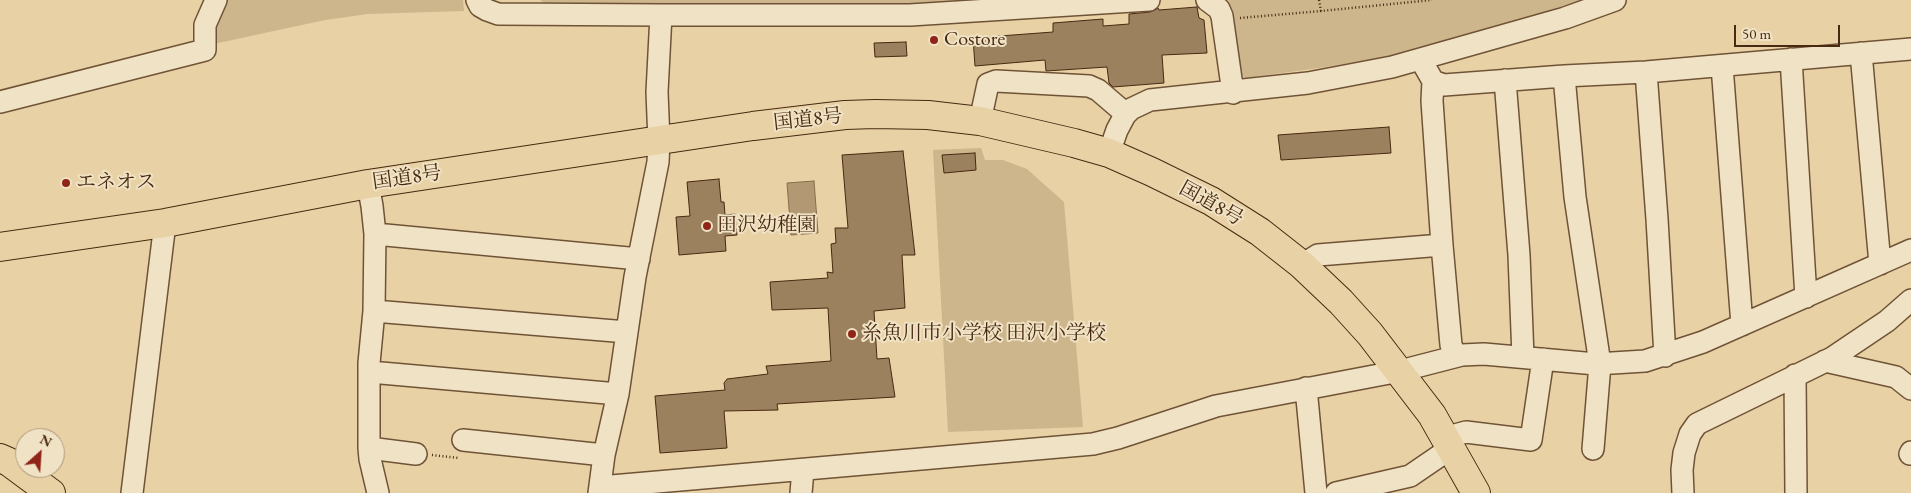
<!DOCTYPE html>
<html>
<head>
<meta charset="utf-8">
<style>
	body { margin:0 }
	#map { position:relative; width:1911px; height:493px; overflow:hidden; background:#e8d2a5; font-family:"EB Garamond",serif }
	canvas { display:block }
	.north { position:absolute; left:15px; top:428px; width:50px; height:50px; box-sizing:border-box; background:#f0e2c4; border:1px solid #ad987c; border-radius:50%; rotate:26deg; font-size:14px; font-weight:700; line-height:20px; text-align:center; color:#482911 }
	.north::after { content:''; display:block; margin:auto; width:18px; height:22px; background:#8f2418; clip-path:polygon(50% 0,100% 100%,50% 72%,0 100%) }
	.scale { position:absolute; left:1734px; top:25px; width:106px; height:22px; box-sizing:border-box; border:2px solid #482911; border-top:0; padding-left:6px; font-size:15px; line-height:18px; white-space:nowrap; color:#482911; -webkit-text-stroke:4px #f0e2c4; paint-order:stroke }
</style>
</head>
<body>
<div id="map">
<canvas width="1911" height="493"></canvas>
<div class="north">N</div>
<div class="scale">50 m</div>
</div>
<script>
const c = document.querySelector('canvas').getContext('2d');
c.lineJoin = 'round';
function fillPath(path, color) { c.fillStyle = color; c.fill(path, 'evenodd'); }
const toPath = rows => new Path2D(rows.map(r => 'M' + r).join(''));
function stroke(path, color, width, dash) { c.strokeStyle = color; c.lineWidth = width; c.lineCap = dash ? 'butt' : 'round'; c.setLineDash(dash || []); c.stroke(path); }
function write(font, color, halo, rows, align = 'center') {
  c.font = font + ' "EB Garamond","Noto Serif JP",serif'; c.lineWidth = 4; c.setLineDash([]); c.textBaseline = 'middle'; c.strokeStyle = halo; c.fillStyle = color; for (const [text, x, y, turn = 0] of rows) {
    c.save(); c.translate(x, y); c.rotate((+turn || 0) * Math.PI / 180); c.textAlign = isNaN(turn) ? turn : align; if (halo) c.strokeText(text, 0, 0); c.fillText(text, 0, 0); c.restore();
  }
}
fillPath(toPath([
	[222,0,463,0,464,11,368,14,325,20,209,45],
	[540,0,996,0,980,5,664,7,663,3,570,5,546,4],
	[1228,0,1580,0,1513,23,1396,55,1326,67,1245,78,1241,74,1233,11],
	[981,148,985,160,1003,160,1027,169,1064,202,1083,427,948,432,933,150]
]), '#cdb58c');
const water = toPath([
	[814,181,818,233,791,235,787,183,814,181]
]);
fillPath(water, '#b29973');
stroke(water, '#886c4c', 1);
const building = toPath([
	[1197,7,1199,18,1204,20,1207,53,1162,55,1164,83,1113,87,1109,83,1107,67,1046,71,1045,60,975,66,973,38,1053,32,1053,23,1103,19,1103,26,1129,24,1129,14,1150,12,1158,8,1159,10,1197,7],
	[906,42,907,56,875,57,874,43,906,42],
	[1389,127,1391,153,1281,160,1278,135,1389,127],
	[903,151,915,255,902,255,905,308,874,311,877,359,889,358,895,397,777,404,778,410,724,411,727,448,660,453,655,396,725,390,724,383,727,379,768,374,766,366,831,361,828,308,772,310,770,282,828,278,827,272,833,273,831,244,836,243,835,228,848,228,842,155,903,151],
	[975,153,976,170,944,173,942,155,975,153],
	[719,179,721,202,724,202,725,215,735,214,737,235,725,236,726,251,679,255,676,217,690,216,687,182,719,179]
]);
fillPath(building, '#9b815e');
stroke(building, '#482911', 1);
const minor = toPath([
	[477,0,480,6,487,10,498,14,661,15,657,92,659,141,658,162,635,277,618,394,604,455,599,493],
	[1207,0,1219,9,1222,16,1233,93],
	[661,15,910,15,1149,0],
	[1861,53,1880,264],
	[1791,59,1806,297],
	[1421,60,1433,81,1444,85,1564,76,1646,72,1911,49],
	[1722,66,1742,325],
	[1646,72,1657,219,1665,356],
	[1564,76,1575,197,1600,364,1593,449],
	[1505,80,1519,255,1523,357],
	[1433,81,1432,101,1442,245,1451,345,1456,356],
	[0,102,205,50,205,25,216,0],
	[980,121,988,84,996,81,1089,86,1098,90,1126,114],
	[1109,153,1117,130,1125,115,1131,109,1150,100,1308,83,1392,67,1565,18,1615,0],
	[368,184,372,206,375,234,374,311,369,363,369,448,370,459,378,493],
	[375,234,639,259],
	[1302,265,1318,255,1442,245],
	[374,311,627,332],
	[1825,361,1896,377,1911,389],
	[370,372,618,394],
	[1795,375,1796,493],
	[1306,388,1316,493],
	[1444,438,1466,432,1531,440,1543,359],
	[463,440,604,455],
	[369,448,416,454],
	[1910,454,1911,452],
	[600,487,1093,444,1118,438,1216,406,1400,371,1462,355,1484,354,1596,364,1645,361,1703,342,1911,250],
	[132,493,165,223],
	[801,493,803,470],
	[1336,493,1410,476,1451,448],
	[1683,493,1682,470,1684,453,1690,434,1697,424,1832,358,1887,321,1911,300]
]);
const major = toPath([
	[0,458,9,462,51,493]
]);
const highway = toPath([
	[0,247,165,223,368,184,753,126,845,115,875,114,928,115,980,121,1074,143,1109,153,1152,172,1211,201,1260,232,1302,265,1341,302,1370,334,1432,415,1476,493]
]);
stroke(minor, '#705336', 24);
stroke(major, '#482911', 30);
stroke(highway, '#482911', 30);
stroke(toPath([
	[1319,0,1321,11,1432,0],
	[1240,18,1321,11],
	[432,455,459,458]
]), '#482911', 2.5, [1, 2.5]);
stroke(minor, '#f0e2c4', 21);
stroke(major, '#e8d2a5', 28);
stroke(highway, '#e8d2a5', 28);
for (const [x, y, r, color] of [
	[934,40,5,"#8f2418"],
	[66,183,5,"#8f2418"],
	[707,226,5,"#8f2418"],
	[852,334,5,"#8f2418"]
]) { const dot = new Path2D(); dot.arc(x, y, r, 0, 2 * Math.PI); c.fillStyle = color; c.fill(dot); stroke(dot, '#f0e2c4', 2); }
write('20px', '#482911', '#f0e2c4', [
	["Costore",944,40],
	["エネオス",76,183],
	["田沢幼稚園",717,226],
	["糸魚川市小学校 田沢小学校",862,334]
], 'left');
write('20px', '#482911', '#f0e2c4', [
	["国道8号",808,120,-6],
	["国道8号",407,178,-8],
	["国道8号",1211,204,29]
]);
</script>
</body>
</html>
